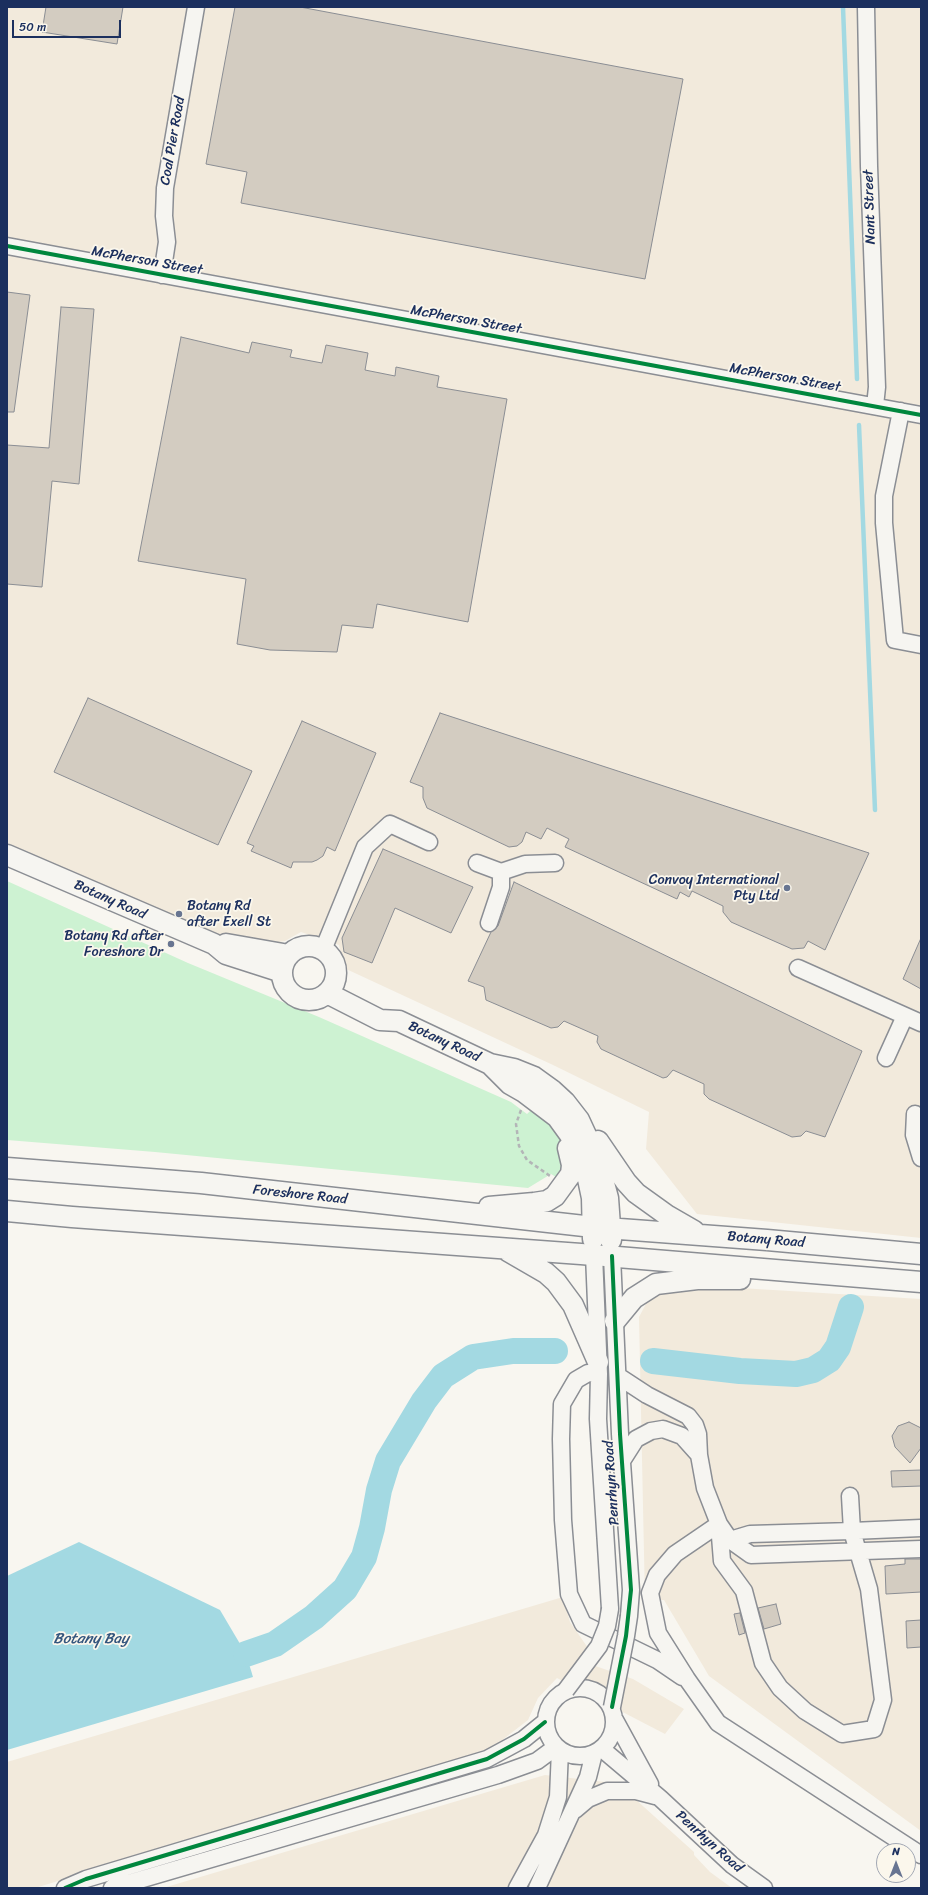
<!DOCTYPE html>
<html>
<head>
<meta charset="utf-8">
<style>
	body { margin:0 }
	#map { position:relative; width:928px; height:1895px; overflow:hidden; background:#f8f6f0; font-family:Sriracha,sans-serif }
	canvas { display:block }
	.frame { position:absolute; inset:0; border:8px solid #1b2f5e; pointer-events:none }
	.north { position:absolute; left:876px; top:1843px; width:40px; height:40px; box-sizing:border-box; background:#fbf7ec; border:1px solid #a1a7b3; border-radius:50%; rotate:0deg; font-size:11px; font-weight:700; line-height:16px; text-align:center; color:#1b2f5e }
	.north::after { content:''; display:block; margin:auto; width:14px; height:18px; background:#687591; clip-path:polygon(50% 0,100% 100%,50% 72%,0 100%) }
	.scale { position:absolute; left:12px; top:20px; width:109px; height:18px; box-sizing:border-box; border:2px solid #1b2f5e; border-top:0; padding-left:5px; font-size:12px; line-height:14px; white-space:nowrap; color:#1b2f5e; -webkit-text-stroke:3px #fbf7ec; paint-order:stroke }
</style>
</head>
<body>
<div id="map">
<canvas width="928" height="1895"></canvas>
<div class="frame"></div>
<div class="north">N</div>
<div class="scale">50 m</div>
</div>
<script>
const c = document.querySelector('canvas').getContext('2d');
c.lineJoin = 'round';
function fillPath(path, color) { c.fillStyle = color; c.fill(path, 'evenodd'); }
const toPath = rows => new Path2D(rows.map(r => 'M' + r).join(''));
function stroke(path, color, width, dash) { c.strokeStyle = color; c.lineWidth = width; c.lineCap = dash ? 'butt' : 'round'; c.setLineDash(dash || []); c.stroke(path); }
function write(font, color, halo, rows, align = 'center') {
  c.font = font + ' Sriracha,sans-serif'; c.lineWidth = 3.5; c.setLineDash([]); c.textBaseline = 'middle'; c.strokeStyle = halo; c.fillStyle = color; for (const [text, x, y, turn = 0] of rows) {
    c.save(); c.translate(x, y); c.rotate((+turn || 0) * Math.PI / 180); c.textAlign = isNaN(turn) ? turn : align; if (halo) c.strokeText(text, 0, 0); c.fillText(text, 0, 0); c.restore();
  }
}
fillPath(toPath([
	[7,7,921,7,921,1238,697,1214,646,1149,649,1112,553,1065,344,968,339,945,301,932,285,941,267,944,210,941,7,855],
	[691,1285,921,1299,921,1831,709,1676,664,1600,645,1601,639,1317,647,1302,659,1291],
	[563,1597,570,1622,588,1648,578,1660,633,1679,684,1709,665,1734,557,1678,538,1698,528,1720,488,1751,35,1888,7,1888,7,1762],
	[545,1775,605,1782,612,1784,634,1798,694,1852,694,1855,710,1872,732,1888,163,1888]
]), '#f2eadc');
fillPath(toPath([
	[7,881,188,963,319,1017,511,1102,527,1114,533,1108,542,1115,558,1132,563,1144,563,1175,556,1177,551,1174,528,1188,155,1152,7,1140]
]), '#cdf2d2');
fillPath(toPath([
	[79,1542,220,1610,246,1654,253,1677,7,1750,7,1576]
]), '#a3d9e2');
stroke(toPath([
	[843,7,857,379],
	[859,425,875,810]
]), '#a3d9e2', 4.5);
stroke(toPath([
	[653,1361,740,1371,796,1374,813,1370,829,1360,838,1347,851,1307],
	[246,1654,275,1644,314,1617,345,1589,364,1557,372,1528,379,1490,388,1461,424,1401,443,1376,473,1357,513,1351,555,1351]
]), '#a3d9e2', 26);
const building = toPath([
	[46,7,123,7,117,44,42,32,46,7],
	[235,7,300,7,683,79,645,279,241,203,247,172,206,164,235,7],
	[7,292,30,295,14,412,7,412,7,292],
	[61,307,94,309,79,484,52,481,42,587,7,584,7,445,49,448,61,307],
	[181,337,249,353,252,342,292,350,290,357,322,363,326,345,368,353,365,370,395,376,396,367,439,376,437,387,507,399,468,622,377,604,373,628,342,625,337,652,270,650,237,644,246,579,138,561,181,337],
	[88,698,252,771,218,845,54,772,88,698],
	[440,713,869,853,825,950,808,941,804,948,792,949,731,922,723,912,723,906,692,891,689,897,680,892,677,899,565,847,569,839,547,828,541,839,526,832,522,842,517,846,509,847,427,808,423,798,423,787,410,782,440,713],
	[302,721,376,753,335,851,327,847,323,856,317,860,312,862,293,862,291,868,251,851,254,846,247,843,302,721],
	[383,849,473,887,451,933,395,908,372,963,344,952,342,938,383,849],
	[514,882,862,1051,825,1137,806,1131,801,1136,792,1137,709,1099,704,1094,704,1084,673,1070,667,1077,663,1078,601,1049,597,1042,598,1036,564,1021,558,1027,551,1028,486,1000,484,987,468,981,491,932,498,926,514,882],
	[921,938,921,989,903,979,921,938],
	[909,1422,921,1428,921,1448,910,1463,895,1447,892,1436,898,1426,909,1422],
	[921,1470,921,1486,892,1487,891,1471,921,1470],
	[905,1559,921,1559,921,1592,886,1594,885,1566,905,1564,905,1559],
	[776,1604,781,1624,764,1629,758,1608,776,1604],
	[740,1613,745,1633,739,1635,734,1614,740,1613],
	[921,1620,921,1647,907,1648,906,1621,921,1620]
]);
fillPath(building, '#d3ccc1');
stroke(building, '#8b8e94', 1);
const minor = toPath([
	[866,7,869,166,877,387,875,406],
	[7,246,921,415],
	[162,275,167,242,164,216,165,188,196,7],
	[901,411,884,496,884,523,895,640,921,645],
	[477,863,501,872,525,864,555,863],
	[489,923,501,887,501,872],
	[323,950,365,847,390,824,429,842],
	[798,968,921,1023],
	[886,1058,905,1016],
	[915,1114,914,1135,921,1158],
	[594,1255,599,1374,598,1419,610,1609],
	[612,1256,620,1434,631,1590,629,1616],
	[599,1374,588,1373,576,1380,562,1404,561,1439,563,1520,569,1594,583,1624,657,1660,682,1677],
	[618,1376,647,1395,688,1416,695,1425,698,1434,699,1455,705,1488,719,1524,730,1540,751,1555,921,1549],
	[622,1461,636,1439,651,1431,663,1429,682,1436,699,1455],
	[719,1524,722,1561,744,1591,763,1663,780,1688,805,1711,842,1734,874,1729,883,1700,869,1589,852,1531,850,1496],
	[719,1524,675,1554,657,1575,650,1593,658,1633,687,1679,718,1723,921,1855],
	[730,1540,750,1534,852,1531,921,1528],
	'546 1722a34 34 0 1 1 68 0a34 34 0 1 1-68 0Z',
	[615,1720,650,1784],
	[602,1749,660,1798,732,1865,764,1888],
	[575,1810,588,1799,607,1791,636,1791,655,1796],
	[65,1888,86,1879,487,1759,524,1739,545,1722],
	[112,1888,498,1775,537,1761,556,1747],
	[517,1888,546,1835,558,1797,560,1750],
	[537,1888,588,1777,594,1753]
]);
const major = toPath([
	[7,855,214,944,226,954,282,972],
	[226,944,289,955],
	'282 973a27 27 0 1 1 54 0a27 27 0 1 1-54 0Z',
	[327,993,380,1020,399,1021,490,1064,514,1069,534,1077,552,1090,565,1102,579,1120,598,1161,608,1198,611,1240],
	[490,1064,510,1084,524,1092,557,1117,570,1135,588,1179,592,1198,593,1239],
	[598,1141,626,1182,636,1193,668,1216,694,1231],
	[7,1168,201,1183,593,1227,767,1240,921,1254],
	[489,1207,534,1203,547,1201,555,1196,571,1174,572,1165,568,1148],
	[7,1211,72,1217,581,1254,921,1282],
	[508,1251,546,1273,556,1282,573,1305,598,1362],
	[615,1321,634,1298,656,1284,697,1279,740,1279]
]);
stroke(minor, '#8b8e94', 19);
stroke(major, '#8b8e94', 23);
stroke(toPath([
	[521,1110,516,1124,519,1146,527,1160,550,1176]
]), '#b3b5b7', 2.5, [4, 3]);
stroke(minor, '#f6f5f1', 16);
stroke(major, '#f6f5f1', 20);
const minorBridge = toPath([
	[566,1690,599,1646,607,1626,610,1609],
	[612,1707,626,1636,629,1616]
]);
stroke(minorBridge, '#8b8e94', 19, []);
stroke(minorBridge, '#f6f5f1', 16);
stroke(toPath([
	[7,246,921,415],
	[612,1256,620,1434,631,1590,626,1636,612,1707],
	[65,1888,86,1879,487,1759,524,1739,545,1722]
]), '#00873e', 4);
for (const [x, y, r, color] of [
	[787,888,4,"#687591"],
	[179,914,4,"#687591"],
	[171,944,4,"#687591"]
]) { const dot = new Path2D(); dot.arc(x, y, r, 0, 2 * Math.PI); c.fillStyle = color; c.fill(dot); stroke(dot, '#fbf7ec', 1.5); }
write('14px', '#1b2f5e', '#fbf7ec', [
	["Coal Pier Road",173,141,-80],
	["Nant Street",870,207,-92],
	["McPherson Street",147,261,10],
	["McPherson Street",466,320,10],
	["McPherson Street",785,378,10],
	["Botany Road",110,900,24],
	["Botany Road",444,1042,25],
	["Foreshore Road",300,1195,6],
	["Botany Road",766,1240,5],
	["Penrhyn Road",612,1483,-94],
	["Penrhyn Road",709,1842,42]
]);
write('14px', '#1b2f5e', '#fbf7ec', [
	["Convoy International",779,880],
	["Pty Ltd",779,896],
	["Botany Rd",187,906,"left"],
	["after Exell St",187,922,"left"],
	["Botany Rd after",163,936],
	["Foreshore Dr",163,952]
], 'right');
write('italic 15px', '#34567e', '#fbf7ec', [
	["Botany Bay",91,1639]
]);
</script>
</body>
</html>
